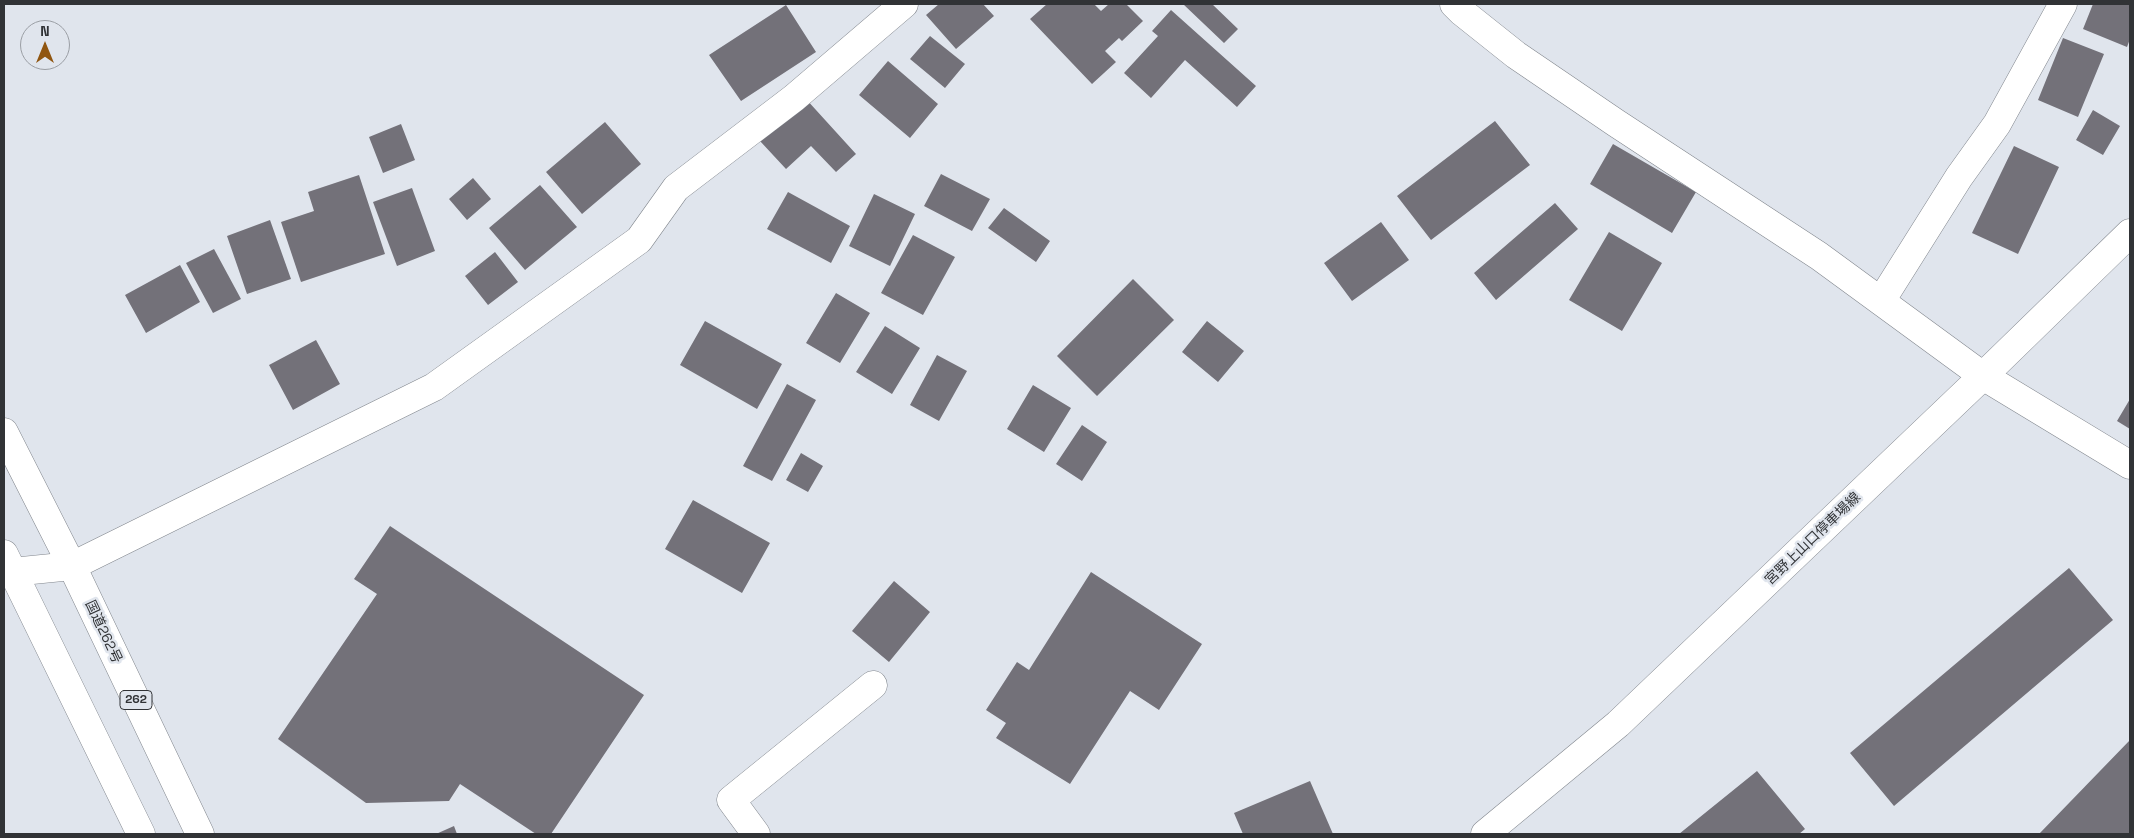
<!DOCTYPE html>
<html>
<head>
<meta charset="utf-8">
<style>
	body { margin:0 }
	#map { position:relative; width:2134px; height:838px; overflow:hidden; background:#e0e5ed; font-family:"Space Grotesk",sans-serif }
	canvas { display:block }
	.frame { position:absolute; inset:0; border:5px solid #313336; pointer-events:none }
	.north { position:absolute; left:20px; top:20px; width:50px; height:50px; box-sizing:border-box; background:#e0e5ed; border:1px solid #9a9ea4; border-radius:50%; rotate:0deg; font-size:14px; font-weight:700; line-height:20px; text-align:center; color:#313336 }
	.north::after { content:''; display:block; margin:auto; width:18px; height:22px; background:#905611; clip-path:polygon(50% 0,100% 100%,50% 72%,0 100%) }
</style>
</head>
<body>
<div id="map">
<canvas width="2134" height="838"></canvas>
<div class="frame"></div>
<div class="north">N</div>
</div>
<script>
const c = document.querySelector('canvas').getContext('2d');
c.lineJoin = 'round';
function fillPath(path, color) { c.fillStyle = color; c.fill(path, 'evenodd'); }
const toPath = rows => new Path2D(rows.map(r => 'M' + r).join(''));
function stroke(path, color, width, dash) { c.strokeStyle = color; c.lineWidth = width; c.lineCap = dash ? 'butt' : 'round'; c.setLineDash(dash || []); c.stroke(path); }
function write(font, color, halo, rows, align = 'center') {
  c.font = font + ' "Space Grotesk","Noto Sans JP",sans-serif'; c.lineWidth = 5; c.setLineDash([]); c.textBaseline = 'middle'; c.strokeStyle = halo; c.fillStyle = color; for (const [text, x, y, turn = 0] of rows) {
    c.save(); c.translate(x, y); c.rotate((+turn || 0) * Math.PI / 180); c.textAlign = isNaN(turn) ? turn : align; if (halo) c.strokeText(text, 0, 0); c.fillText(text, 0, 0); c.restore();
  }
}
fillPath(toPath([
	[939,4,983,4,994,16,956,49,926,15],
	[1047,4,1094,4,1101,11,1109,4,1126,4,1143,21,1122,41,1119,38,1105,51,1116,62,1092,84,1030,19],
	[1183,4,1212,4,1238,29,1224,43],
	[2093,4,2130,4,2130,39,2127,47,2083,29],
	[786,5,816,52,741,101,709,55],
	[1171,10,1256,86,1237,107,1185,60,1151,98,1124,73,1158,36,1152,31],
	[930,36,965,64,945,88,910,59],
	[2063,38,2104,54,2078,117,2038,100],
	[888,61,938,104,910,138,859,95],
	[806,99,856,154,836,172,811,146,786,169,760,141],
	[2093,110,2120,126,2103,155,2076,140],
	[1495,121,1530,165,1431,240,1397,196],
	[605,122,641,164,582,214,546,172],
	[401,124,415,160,383,173,369,137],
	[1613,144,1696,192,1672,233,1590,184],
	[2014,146,2059,167,2018,254,1972,233],
	[941,174,990,199,972,231,924,206],
	[359,175,385,254,301,282,281,222,314,211,308,192],
	[473,178,491,199,467,220,449,199],
	[540,185,577,227,525,270,489,228],
	[412,188,435,251,397,266,373,202],
	[788,192,850,226,831,263,767,229],
	[874,194,915,214,890,266,849,246],
	[1555,203,1578,229,1496,300,1474,273],
	[1004,208,1050,241,1036,262,988,228],
	[270,220,291,279,247,294,227,236],
	[1381,222,1409,260,1352,301,1324,263],
	[1609,232,1662,263,1622,331,1569,300],
	[913,235,955,257,923,315,881,293],
	[214,249,241,299,213,313,186,263],
	[495,252,518,282,488,305,465,276],
	[180,265,200,302,146,333,125,295],
	[1133,279,1174,320,1097,396,1057,356],
	[836,293,870,313,840,363,806,343],
	[705,321,782,364,757,409,680,365],
	[1207,321,1244,351,1218,382,1182,352],
	[885,326,920,348,892,394,856,372],
	[316,340,340,384,293,410,269,365],
	[937,355,967,371,939,421,910,405],
	[787,384,816,400,772,481,743,466],
	[1033,385,1071,408,1044,452,1007,429],
	[2130,399,2130,429,2117,421],
	[1082,425,1107,442,1082,481,1056,464],
	[801,453,823,466,808,492,786,480],
	[693,500,770,543,742,593,665,549],
	[390,526,644,695,551,834,536,834,460,784,449,801,366,803,278,739,377,594,354,579],
	[2069,568,2113,620,1894,806,1850,753],
	[1091,572,1202,644,1159,710,1130,691,1070,784,996,738,1006,723,986,710,1017,662,1029,670],
	[894,581,930,612,889,662,852,631],
	[2130,740,2130,834,2039,834],
	[1757,771,1805,829,1799,834,1679,834],
	[1310,781,1333,834,1243,834,1234,813],
	[454,826,457,834,436,834]
]), '#737179');
const minor = toPath([
	[1454,4,1462,12,1516,55,1616,123,1819,256,1983,376,2130,465],
	[1881,301,1959,177,1997,124,2063,4],
	[72,566,434,387,639,240,676,188,794,98,904,4],
	[756,834,731,800,873,685]
]);
const secondary = toPath([
	[4,571,12,572,72,566],
	[1485,834,1618,724,1983,376,2130,233]
]);
const trunk = toPath([
	[4,432,72,566,200,834],
	[4,554,141,834]
]);
stroke(minor, '#81868d', 29);
stroke(secondary, '#81868d', 29);
stroke(trunk, '#81868d', 29);
stroke(minor, '#fff', 28);
stroke(secondary, '#fff', 28);
stroke(trunk, '#fff', 28);
for (const [x, y, w] of [
	[136,700,32]
]) { const box = new Path2D(); box.roundRect(x - w / 2, y - 9.5, w, 19, 4); c.fillStyle = '#e0e5ed'; c.fill(box); stroke(box, '#313336', 1); }
write('bold 12px', '#313336', null, [
	["262",136,700]
]);
write('14px', '#313336', '#e0e5ed', [
	["宮野上山口停車場線",1813,539,-44],
	["国道262号",103,632,65]
]);
</script>
</body>
</html>
